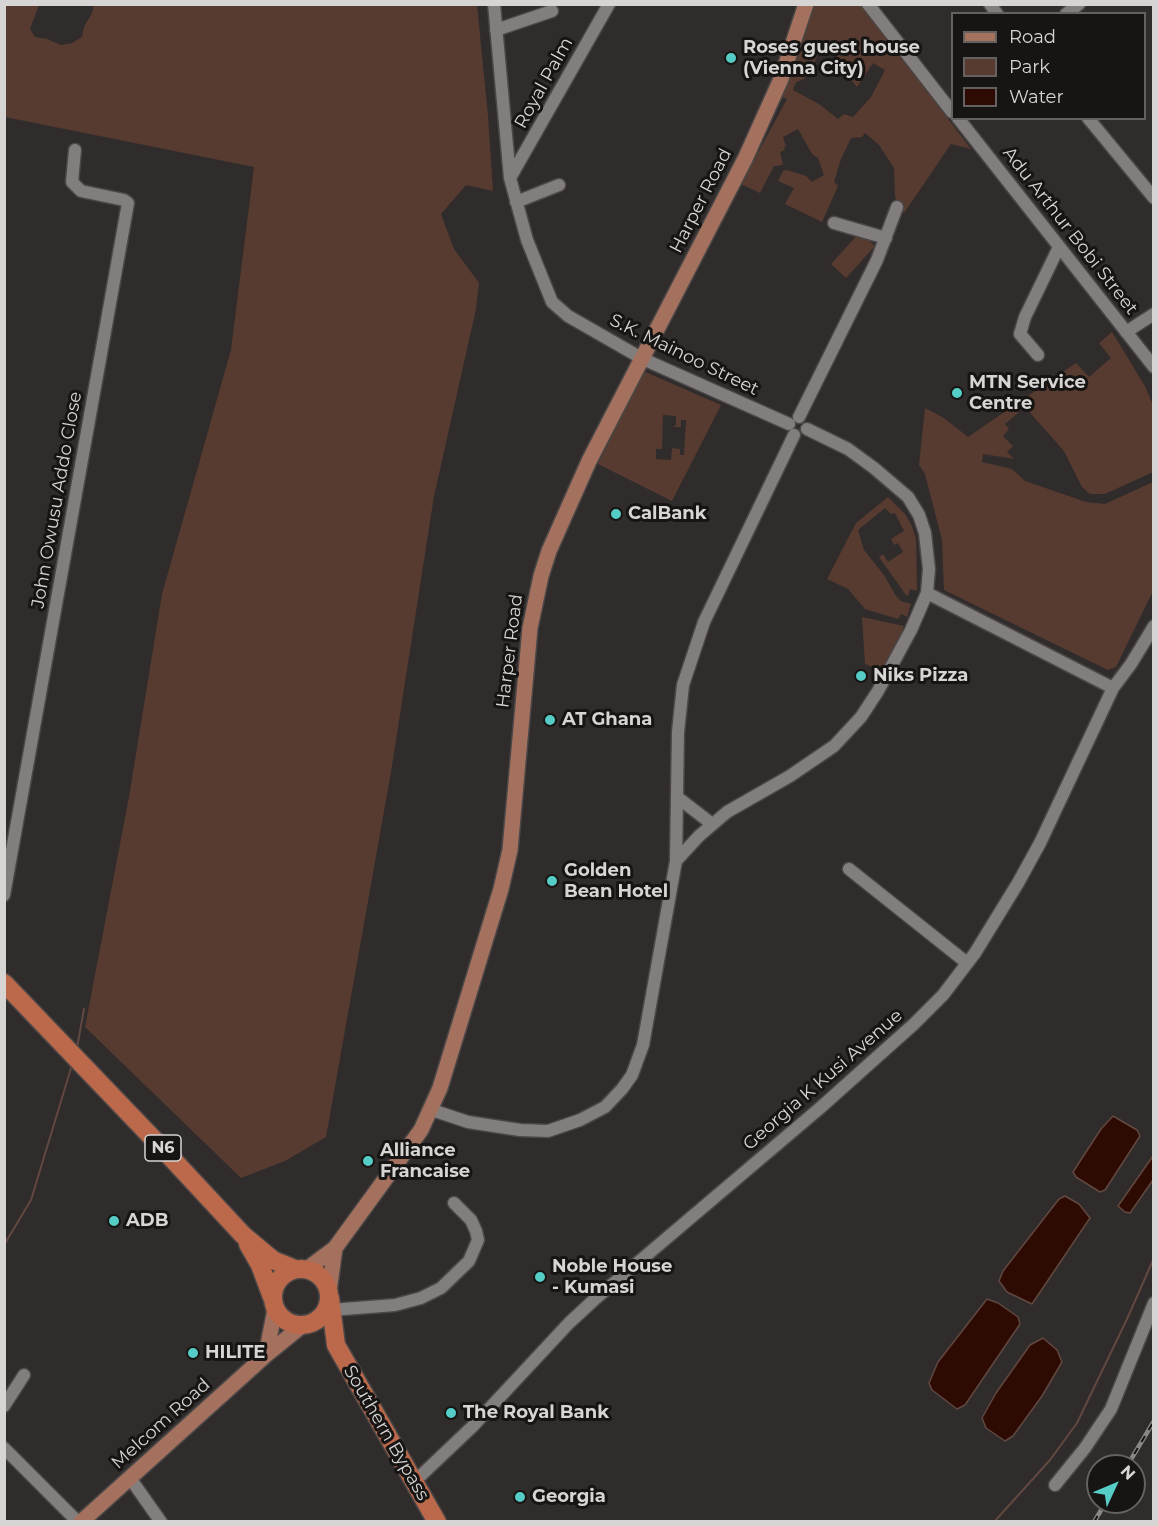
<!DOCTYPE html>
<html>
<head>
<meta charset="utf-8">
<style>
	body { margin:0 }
	#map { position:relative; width:1158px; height:1526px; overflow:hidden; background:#302c2b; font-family:Montserrat,sans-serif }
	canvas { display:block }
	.frame { position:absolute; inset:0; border:6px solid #d7d5d4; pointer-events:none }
	.legend { position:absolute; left:951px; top:12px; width:195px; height:108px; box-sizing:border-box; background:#171514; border:2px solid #646261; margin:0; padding:8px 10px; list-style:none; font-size:18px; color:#d7d5d4 }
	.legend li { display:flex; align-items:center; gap:12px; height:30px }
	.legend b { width:30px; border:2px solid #646261 }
	.north { position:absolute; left:1086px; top:1454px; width:60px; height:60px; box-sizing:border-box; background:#171514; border:2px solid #646261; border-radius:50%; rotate:46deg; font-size:16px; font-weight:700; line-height:24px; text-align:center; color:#d7d5d4 }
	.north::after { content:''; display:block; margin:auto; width:21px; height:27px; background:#55cdc6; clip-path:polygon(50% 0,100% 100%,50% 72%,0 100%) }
</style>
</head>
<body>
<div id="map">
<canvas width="1158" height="1526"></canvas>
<div class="frame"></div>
<ul class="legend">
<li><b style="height:8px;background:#a5715f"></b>Road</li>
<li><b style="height:16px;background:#573b31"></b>Park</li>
<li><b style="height:16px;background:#2e0b02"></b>Water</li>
</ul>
<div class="north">N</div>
</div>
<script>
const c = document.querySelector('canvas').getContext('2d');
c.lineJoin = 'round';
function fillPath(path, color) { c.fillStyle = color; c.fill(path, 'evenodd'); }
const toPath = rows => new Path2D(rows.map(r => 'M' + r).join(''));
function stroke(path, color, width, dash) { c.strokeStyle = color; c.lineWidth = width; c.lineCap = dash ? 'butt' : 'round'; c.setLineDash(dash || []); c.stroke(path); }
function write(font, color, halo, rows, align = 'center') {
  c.font = font + ' Montserrat,sans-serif'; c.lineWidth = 6; c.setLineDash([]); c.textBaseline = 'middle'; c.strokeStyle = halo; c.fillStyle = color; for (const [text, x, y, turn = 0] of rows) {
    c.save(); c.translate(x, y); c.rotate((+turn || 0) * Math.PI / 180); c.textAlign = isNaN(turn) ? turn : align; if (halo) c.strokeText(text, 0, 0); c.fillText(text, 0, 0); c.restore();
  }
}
fillPath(toPath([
	[4,5,39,5,30,29,35,37,47,39,61,45,72,43,82,37,84,27,92,13,94,5,477,5,488,116,493,191,466,185,441,214,454,249,479,283,476,309,434,496,391,772,326,1137,285,1161,241,1178,85,1027,129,797,162,594,231,350,254,167,5,117],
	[811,5,861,5,971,149,951,144,904,213,895,197,894,168,879,145,865,133,862,137,851,138,841,159,834,182,838,186,822,222,785,204,794,188,778,181,783,171,787,170,806,176,812,182,824,175,818,158,812,154,798,129,783,137,786,146,784,147,785,150,780,152,783,165,774,166,760,193,741,184,787,99,780,96],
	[829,43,837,51,837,61,857,87,873,63,885,70,871,97,853,117,844,114,838,119,819,104,793,90,796,82,804,79,819,54],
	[860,232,875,246,846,278,831,264],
	[1112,332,1146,388,1153,406,1153,472,1105,494,1090,494,1082,487,1064,451,1025,407,1005,424,1009,429,1003,436,1013,446,1007,452,1014,459,983,454,982,462,1012,469,1025,481,1086,502,1105,504,1153,482,1153,591,1116,667,1108,670,944,590,942,540,925,474,919,465,925,408,944,418,968,437,1076,363,1089,377,1111,358,1099,343],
	[643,371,721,405,672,501,598,464],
	[663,415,676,416,676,425,673,427,681,427,681,420,686,420,684,455,680,455,680,449,672,448,671,460,656,459,656,449,662,449],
	[888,497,905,514,912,526,916,539,917,591,910,589,908,596,906,595,879,557,883,554,888,562,903,552,898,543,894,545,891,539,904,531,895,513,891,514,885,508,858,530,864,550,884,575,896,596,901,601,911,604,907,617,901,614,898,619,865,609,848,589,827,579,856,523],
	[862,617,904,626,885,671,865,664]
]), '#573b31');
const water = toPath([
	[1113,1116,1137,1130,1140,1136,1105,1190,1100,1192,1076,1177,1073,1172,1101,1129,1113,1116],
	[1153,1156,1153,1180,1130,1213,1125,1212,1118,1206,1153,1156],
	[1065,1196,1079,1204,1090,1218,1032,1304,1007,1292,999,1281,1003,1271,1059,1199,1065,1196],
	[987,1299,998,1303,1018,1317,1020,1324,965,1405,957,1409,932,1390,929,1383,938,1362,987,1299],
	[1043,1338,1057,1350,1062,1362,1042,1396,1013,1436,1005,1441,986,1428,982,1418,996,1393,1030,1345,1043,1338]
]);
fillPath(water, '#2e0b02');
stroke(water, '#614841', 1.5);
stroke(toPath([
	[77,1048,84,1009],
	[4,1245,31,1200,72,1065],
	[994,1522,1050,1460,1077,1423,1127,1319,1154,1258]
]), '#614841', 2);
const minor = toPath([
	[494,4,510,178,527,240,552,302,568,316,643,359,789,424],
	[868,4,952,112],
	[990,4,997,14],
	[1066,14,1079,4],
	[496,30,552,11],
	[958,118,1154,367],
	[1088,118,1154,198],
	[510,178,609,4],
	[516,202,559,185],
	[834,223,886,238],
	[1126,332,1154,314],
	[1038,355,1020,334,1025,317,1059,247],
	[799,417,877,260,897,207],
	[927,593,1113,688],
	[677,797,712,824],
	[676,861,699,836,727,812,790,776,834,746,861,717,878,691,911,630,927,593,929,569,925,533,919,515,908,497,874,468,848,449,807,429],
	[849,869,967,963],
	[4,895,128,203,124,200,81,191,72,182,75,150],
	[432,1110,468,1122,520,1130,548,1131,580,1120,605,1107,622,1089,632,1075,643,1045,676,861,678,732,683,685,704,622,794,435],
	[331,1310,395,1305,421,1298,441,1288,469,1261,478,1240,476,1231,471,1220,454,1203],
	[4,1406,24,1375],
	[4,1448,78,1522],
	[130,1478,161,1522],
	[414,1482,473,1426,569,1323,595,1299,820,1108,914,1024,943,995,975,953,1018,883,1040,843,1113,688,1131,664,1154,626],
	[1055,1485,1085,1448,1111,1409,1154,1303]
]);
const major = toPath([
	[307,1269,335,1248,421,1130,440,1088,501,889,510,850,530,628,541,576,549,551,589,461,745,159,781,79,806,4],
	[329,1292,335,1248],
	[266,1355,275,1309],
	[81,1522,266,1355,303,1325]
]);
const highway = toPath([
	[4,983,164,1150,243,1235,273,1260,295,1269],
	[248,1244,260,1265,272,1297],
	'273 1297a28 28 0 1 1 56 0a28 28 0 1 1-56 0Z',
	[330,1298,336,1345,437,1522]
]);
stroke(minor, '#4a4746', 15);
stroke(major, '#4a4746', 18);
stroke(highway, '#4a4746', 21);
stroke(minor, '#827e7d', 12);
stroke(major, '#a5715f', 15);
stroke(highway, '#bc684b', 18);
const rail = toPath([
	[1127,1466,1154,1421],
	[1094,1522,1106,1502]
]);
stroke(rail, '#898685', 4.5);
stroke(rail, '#171514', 2, [7]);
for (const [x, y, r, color] of [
	[731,58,6,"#55cdc6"],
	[957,393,6,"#55cdc6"],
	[616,514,6,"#55cdc6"],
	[861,676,6,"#55cdc6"],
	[550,720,6,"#55cdc6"],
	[552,881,6,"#55cdc6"],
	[368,1161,6,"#55cdc6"],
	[114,1221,6,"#55cdc6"],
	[540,1277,6,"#55cdc6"],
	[193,1353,6,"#55cdc6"],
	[451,1413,6,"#55cdc6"],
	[520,1497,6,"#55cdc6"]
]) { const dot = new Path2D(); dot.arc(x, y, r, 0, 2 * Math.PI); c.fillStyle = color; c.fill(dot); stroke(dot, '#171514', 2); }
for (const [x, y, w] of [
	[163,1148,36]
]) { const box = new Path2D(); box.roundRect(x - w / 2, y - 13, w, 26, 4.5); c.fillStyle = '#171514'; c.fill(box); stroke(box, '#d7d5d4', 1.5); }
write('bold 16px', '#d7d5d4', null, [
	["N6",163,1148]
]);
write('bold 18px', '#d7d5d4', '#171514', [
	["Roses guest house",743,48],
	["(Vienna City)",743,69],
	["MTN Service",969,383],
	["Centre",969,404],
	["CalBank",628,514],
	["Niks Pizza",873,676],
	["AT Ghana",562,720],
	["Golden",564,871],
	["Bean Hotel",564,892],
	["Alliance",380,1151],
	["Francaise",380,1172],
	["ADB",126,1221],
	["Noble House",552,1267],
	["- Kumasi",552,1288],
	["HILITE",205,1353],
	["The Royal Bank",463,1413],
	["Georgia",532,1497]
], 'left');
write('18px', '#d7d5d4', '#171514', [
	["Royal Palm",544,83,-61],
	["Harper Road",701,201,-63],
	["Adu Arthur Bobi Street",1070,231,52],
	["S.K. Mainoo Street",684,355,26],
	["John Owusu Addo Close",57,500,-80],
	["Harper Road",510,651,-83],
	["Georgia K Kusi Avenue",823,1080,-41],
	["Melcom Road",161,1424,-42],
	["Southern Bypass",386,1433,60]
]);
</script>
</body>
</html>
